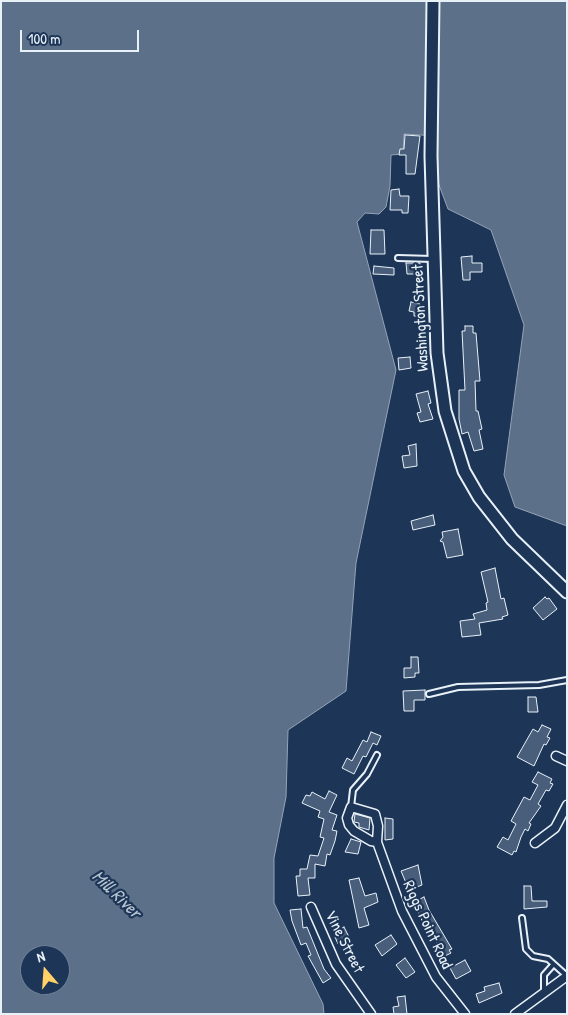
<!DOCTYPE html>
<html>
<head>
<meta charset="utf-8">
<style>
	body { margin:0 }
	#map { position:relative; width:568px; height:1015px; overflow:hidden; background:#1d3557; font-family:"Patrick Hand",sans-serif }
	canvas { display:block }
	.frame { position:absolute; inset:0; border:2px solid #e8f1f8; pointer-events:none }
	.north { position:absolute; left:20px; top:945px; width:50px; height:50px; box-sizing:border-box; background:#1d3557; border:1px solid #6e8097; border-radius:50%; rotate:342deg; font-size:14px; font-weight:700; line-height:20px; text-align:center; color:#e8f1f8 }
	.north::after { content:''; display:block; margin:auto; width:18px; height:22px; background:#ffd166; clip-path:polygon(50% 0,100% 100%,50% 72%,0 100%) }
	.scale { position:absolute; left:20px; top:30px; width:119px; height:22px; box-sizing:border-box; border:2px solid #e8f1f8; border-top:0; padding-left:6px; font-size:15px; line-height:18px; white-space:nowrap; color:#e8f1f8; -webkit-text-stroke:4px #1d3557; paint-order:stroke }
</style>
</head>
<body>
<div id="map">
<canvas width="568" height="1015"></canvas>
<div class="frame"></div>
<div class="north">N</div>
<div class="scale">100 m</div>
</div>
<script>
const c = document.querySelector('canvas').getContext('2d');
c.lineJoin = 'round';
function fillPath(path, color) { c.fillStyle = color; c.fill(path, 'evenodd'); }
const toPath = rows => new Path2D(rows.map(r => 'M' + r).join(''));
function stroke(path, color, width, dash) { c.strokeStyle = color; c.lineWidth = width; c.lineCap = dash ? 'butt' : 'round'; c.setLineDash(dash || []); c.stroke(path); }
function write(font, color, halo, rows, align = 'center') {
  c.font = font + ' "Patrick Hand",sans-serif'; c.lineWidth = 4.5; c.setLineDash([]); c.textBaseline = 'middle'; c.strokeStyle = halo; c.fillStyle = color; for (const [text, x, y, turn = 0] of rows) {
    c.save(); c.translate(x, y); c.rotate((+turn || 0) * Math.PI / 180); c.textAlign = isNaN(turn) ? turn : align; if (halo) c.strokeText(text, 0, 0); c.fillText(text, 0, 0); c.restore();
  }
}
const water = toPath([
	[1,1,567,1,567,526,515,507,504,475,524,325,491,230,448,209,436,177,437,136,404,134,403,154,391,155,390,186,386,207,379,214,365,213,357,222,396,370,356,563,346,691,288,730,286,797,274,858,274,903,323,1004,324,1014,1,1014,1,1],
	[30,955,60,955,60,985,30,985,30,955]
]);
fillPath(water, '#5d7089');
stroke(water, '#95a4b5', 1);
const building = toPath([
	[405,135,420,136,415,174,406,174,406,155,399,155,400,149,404,149,405,135],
	[399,189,400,196,409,196,408,213,402,213,402,210,390,210,391,190,399,189],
	[371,230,384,230,385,254,370,254,371,230],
	[472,256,472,263,482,263,482,272,470,272,470,280,463,280,461,257,472,256],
	[406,263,420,263,420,274,407,274,406,263],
	[374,266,394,268,394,275,373,274,374,266],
	[411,302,420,304,419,309,425,310,424,317,414,316,414,312,409,311,411,302],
	[465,326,473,326,473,333,476,333,480,381,475,381,476,411,478,411,482,429,479,430,483,449,474,451,468,432,462,434,459,419,459,390,465,390,462,331,465,331,465,326],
	[410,357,411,368,399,370,398,358,410,357],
	[428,391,431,403,428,404,433,419,420,422,417,413,421,412,416,394,428,391],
	[416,444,417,466,404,468,402,456,410,455,408,446,416,444],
	[433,515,435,525,413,530,411,521,433,515],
	[458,529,463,555,447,558,443,542,440,541,443,537,442,532,458,529],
	[495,568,501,599,504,598,508,615,502,617,503,619,479,623,481,635,462,637,460,621,475,619,473,614,487,610,486,603,488,602,481,572,495,568],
	[545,597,547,599,549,598,557,609,543,620,533,608,545,597],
	[411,657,418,657,419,673,415,673,415,677,404,678,404,668,411,668,411,657],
	[425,690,425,700,414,700,414,711,404,711,403,691,425,690],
	[528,697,536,697,538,712,528,712,528,697],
	[542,725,551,729,547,737,550,738,546,745,544,744,534,766,517,757,533,729,538,732,542,725],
	[371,732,381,736,377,745,373,743,366,757,363,756,354,774,342,768,347,758,352,761,363,740,367,742,371,732],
	[538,772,552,779,550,783,553,784,549,791,546,790,538,804,541,806,529,823,531,824,528,831,525,829,521,837,516,852,514,851,512,855,497,847,503,837,508,840,516,824,511,821,524,797,530,800,538,785,532,782,538,772],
	[329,791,337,795,329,812,337,815,332,830,337,831,335,841,330,855,327,854,325,866,315,864,315,878,308,878,310,895,298,896,296,876,300,876,300,869,307,869,310,855,318,856,324,838,320,837,324,819,318,817,320,811,302,803,306,795,310,796,312,792,325,799,329,791],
	[355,814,370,818,369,830,359,827,359,823,354,822,355,814],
	[385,818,393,819,393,839,385,840,385,818],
	[351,839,361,842,358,854,345,852,351,839],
	[418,865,422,885,409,890,401,871,418,865],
	[359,878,365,896,376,893,378,902,364,908,369,925,359,928,349,880,359,878],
	[524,886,531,886,532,901,547,901,547,907,524,909,524,886],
	[424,897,429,910,452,949,449,950,451,953,443,957,434,936,431,937,426,930,414,902,424,897],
	[301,909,303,928,307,927,324,969,331,978,323,983,308,956,311,955,306,943,301,945,292,921,290,910,301,909],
	[344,927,350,939,338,944,335,937,339,935,337,931,344,927],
	[391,935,397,944,382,956,375,945,391,935],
	[405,958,415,972,406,978,396,965,405,958],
	[465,960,471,971,456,979,450,968,465,960],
	[499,983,502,993,479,1003,476,994,485,991,484,987,499,983],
	[405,996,407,1014,394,1014,393,1007,399,1006,397,997,405,996]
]);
fillPath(building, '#495e7a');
stroke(building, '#e8f1f8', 1);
const service = toPath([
	[398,258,433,259],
	[429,694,458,687,539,685,567,680],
	[351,807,353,790,367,774,377,755],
	[522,918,526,949,533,956,548,959,567,976],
	[544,991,544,975,553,965]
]);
const minor = toPath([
	[556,756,567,761],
	[377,842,371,841,354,831,349,825,347,818,351,807,375,814,378,826,377,842,402,911,436,977,465,1014],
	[535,843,555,828,567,805],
	[311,907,336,964,371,1014],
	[515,1014,567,976]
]);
const secondary = toPath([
	[433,1,431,156,437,353,445,411,464,471,479,497,512,539,567,592]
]);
stroke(service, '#e8f1f8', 8);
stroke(minor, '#e8f1f8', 11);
stroke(secondary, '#e8f1f8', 15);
stroke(service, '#1d3557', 4);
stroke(minor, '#1d3557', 8);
stroke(secondary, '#1d3557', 11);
write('16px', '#e8f1f8', '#1d3557', [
	["Washington Street",421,318,-93],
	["Riggs Point Road",427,925,65],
	["Vine Street",344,942,63]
]);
write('italic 18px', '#b7c4d1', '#1d3557', [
	["Mill River",116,895,44]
]);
</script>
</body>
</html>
